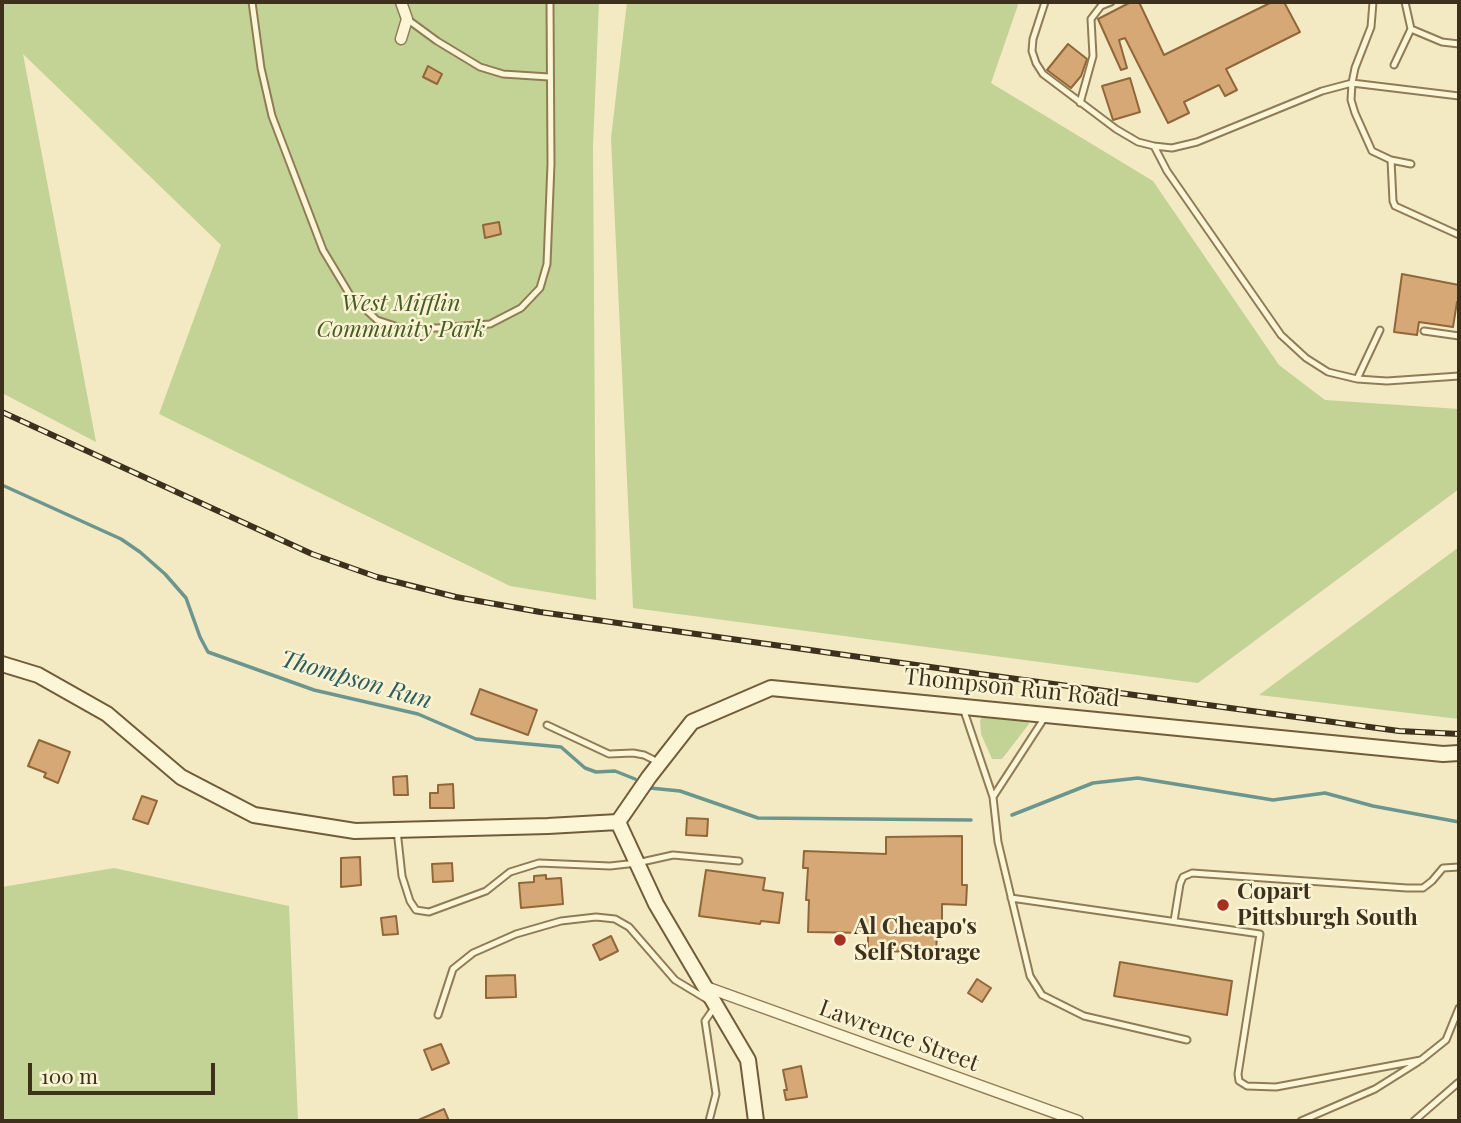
<!DOCTYPE html>
<html>
<head>
<meta charset="utf-8">
<style>
	body { margin:0 }
	#map { position:relative; width:1461px; height:1123px; overflow:hidden; background:#f3eac3; font-family:"Playfair Display",serif }
	canvas { display:block }
	.frame { position:absolute; inset:0; border:4px solid #3d311d; pointer-events:none }
	.scale { position:absolute; left:28px; top:1063px; width:187px; height:32px; box-sizing:border-box; border:4px solid #3d311d; border-top:0; padding-left:9px; font-size:21px; line-height:24px; white-space:nowrap; color:#3d311d; -webkit-text-stroke:5px #f9f3d3; paint-order:stroke }
</style>
</head>
<body>
<div id="map">
<canvas width="1461" height="1123"></canvas>
<div class="frame"></div>
<div class="scale">100 m</div>
</div>
<script>
const c = document.querySelector('canvas').getContext('2d');
c.lineJoin = 'round';
function fillPath(path, color) { c.fillStyle = color; c.fill(path, 'evenodd'); }
const toPath = rows => new Path2D(rows.map(r => 'M' + r).join(''));
function stroke(path, color, width, dash) { c.strokeStyle = color; c.lineWidth = width; c.lineCap = dash ? 'butt' : 'round'; c.setLineDash(dash || []); c.stroke(path); }
function write(font, color, halo, rows, align = 'center') {
  c.font = font + ' "Playfair Display",serif'; c.lineWidth = 5; c.setLineDash([]); c.textBaseline = 'middle'; c.strokeStyle = halo; c.fillStyle = color; for (const [text, x, y, turn = 0] of rows) {
    c.save(); c.translate(x, y); c.rotate((+turn || 0) * Math.PI / 180); c.textAlign = isNaN(turn) ? turn : align; if (halo) c.strokeText(text, 0, 0); c.fillText(text, 0, 0); c.restore();
  }
}
fillPath(toPath([
	[2,2,599,2,593,146,596,600,510,586,159,414,221,245,23,54,96,442,2,393],
	[627,2,1019,2,991,83,1153,181,1279,365,1325,400,1459,409,1459,489,1198,683,633,608,611,138],
	[1459,547,1459,719,1259,695],
	[985,714,1025,716,1029,724,1002,759,992,759,981,734,980,720],
	[114,868,289,906,298,1121,2,1121,2,887]
]), '#c3d295');
stroke(toPath([
	[2,485,121,539,140,552,165,574,186,598,200,637,208,652,314,690,418,714,476,739,561,747,585,768,596,772,615,771,635,779],
	[650,788,680,791,758,818,971,820],
	[1012,815,1093,783,1138,778,1273,800,1325,793,1373,806,1459,822]
]), '#6b958f', 3.5);
const building = toPath([
	[1131,2,1139,2,1164,55,1272,2,1284,2,1300,32,1226,69,1237,90,1225,96,1219,85,1184,102,1189,113,1168,123,1125,38,1119,40,1127,68,1121,70,1098,19,1131,2],
	[1068,44,1087,59,1081,76,1071,88,1047,70,1068,44],
	[428,66,442,74,437,84,423,77,428,66],
	[1130,78,1140,112,1113,120,1102,86,1130,78],
	[499,222,501,234,485,238,483,225,499,222],
	[1402,274,1459,285,1459,303,1457,302,1453,327,1419,322,1417,335,1394,332,1402,274],
	[480,689,537,710,528,735,471,714,480,689],
	[39,740,70,752,58,783,44,777,46,773,28,766,39,740],
	[407,776,408,795,394,795,393,777,407,776],
	[453,784,454,808,430,808,430,793,438,793,438,785,453,784],
	[142,796,157,801,148,824,133,819,142,796],
	[687,818,708,819,707,836,686,835,687,818],
	[962,836,962,885,967,885,966,905,942,904,942,935,937,935,936,952,868,951,868,933,808,932,809,900,806,900,808,868,803,868,804,851,886,854,886,837,962,836],
	[360,857,361,885,341,887,341,858,360,857],
	[452,863,453,881,433,882,432,864,452,863],
	[706,870,765,878,763,890,783,893,779,923,761,921,760,924,699,916,706,870],
	[546,875,546,879,561,878,563,904,521,908,519,883,534,882,534,876,546,875],
	[396,916,398,934,383,935,381,918,396,916],
	[611,936,618,951,600,960,593,945,611,936],
	[1120,962,1232,981,1227,1015,1114,996,1120,962],
	[515,975,516,997,486,998,486,976,515,975],
	[977,979,991,988,982,1002,968,993,977,979],
	[441,1044,449,1063,432,1070,424,1050,441,1044],
	[801,1066,807,1097,786,1100,784,1090,787,1090,783,1070,801,1066],
	[444,1109,449,1121,416,1121,444,1109]
]);
fillPath(building, '#d5a875');
stroke(building, '#91673a', 2);
const lane = toPath([
	[252,2,261,68,272,116,323,250,350,295,377,320,401,328,437,328,490,324,521,308,540,288,547,264,551,164,550,2],
	[1045,2,1033,39,1032,51,1036,63,1043,74,1116,129,1138,142,1154,146,1172,148,1197,142,1322,91,1352,83,1459,96],
	[1373,2,1371,27,1355,68,1352,83,1351,100,1355,113,1372,151,1391,160,1411,164],
	[407,19,437,41,480,67,503,74,549,77],
	[1411,29,1442,42,1459,44],
	[1394,65,1411,29,1405,2],
	[1080,103,1093,56,1091,19,1101,6,1111,2],
	[1154,146,1167,171,1281,335,1306,358,1328,372,1357,379,1387,381,1459,376],
	[1391,160,1393,201,1395,206,1459,235],
	[1424,331,1459,336],
	[1357,379,1380,330],
	[963,708,993,797,1045,717],
	[547,725,609,754,633,753,644,755,658,762],
	[993,797,998,842,1030,976,1042,995,1084,1016,1187,1040],
	[397,830,402,876,410,901,416,910,429,912,486,891,510,872,539,863,610,866,637,863,673,855,739,861],
	[1011,898,1260,934,1238,1074,1239,1081,1247,1086,1276,1087,1421,1060,1446,1040,1459,1008],
	[1174,921,1180,884,1183,877,1192,873,1407,888,1423,888,1432,881,1443,868,1459,867],
	[438,1015,453,969,473,953,516,934,561,921,596,917,615,919,629,927,675,980,708,1000],
	[709,1121,716,1094,705,1021,714,1008],
	[1301,1121,1375,1089,1418,1062],
	[1414,1121,1459,1082]
]);
const street = toPath([
	[401,2,407,19,401,39],
	[706,987,1078,1121]
]);
const secondary = toPath([
	[2,664,38,675,107,714,181,777,254,815,355,831,548,826,618,822],
	[618,822,649,777,692,722,771,688,1443,754,1459,753],
	[618,822,656,904,748,1060,756,1121]
]);
stroke(lane, '#8f7c57', 9);
stroke(street, '#8f7c57', 13);
stroke(secondary, '#715c3a', 18);
stroke(lane, '#fcf6d7', 5);
stroke(street, '#fcf6d7', 10);
stroke(secondary, '#fcf6d7', 14);
const rail = toPath([
	[2,412,312,554,377,577,456,597,540,612,980,674,1399,731,1459,734]
]);
stroke(rail, '#3d311d', 6);
stroke(rail, '#f9f3d3', 3.5, [10]);
for (const [x, y, r, color] of [
	[1223,905,7,"#a53021"],
	[840,940,7,"#a53021"]
]) { const dot = new Path2D(); dot.arc(x, y, r, 0, 2 * Math.PI); c.fillStyle = color; c.fill(dot); stroke(dot, '#f9f3d3', 2.5); }
write('italic 23px', '#465c21', '#f9f3d3', [
	["West Mifflin",401,304],
	["Community Park",401,330]
]);
write('23px', '#3d311d', '#f9f3d3', [
	["Thompson Run Road",1012,688,6],
	["Lawrence Street",899,1036,20]
]);
write('bold 23px', '#3d311d', '#f9f3d3', [
	["Copart",1237,892],
	["Pittsburgh South",1237,918],
	["Al Cheapo's",854,927],
	["Self Storage",854,953]
], 'left');
write('italic 24px', '#2b5c5f', '#f9f3d3', [
	["Thompson Run",356,680,16]
]);
</script>
</body>
</html>
